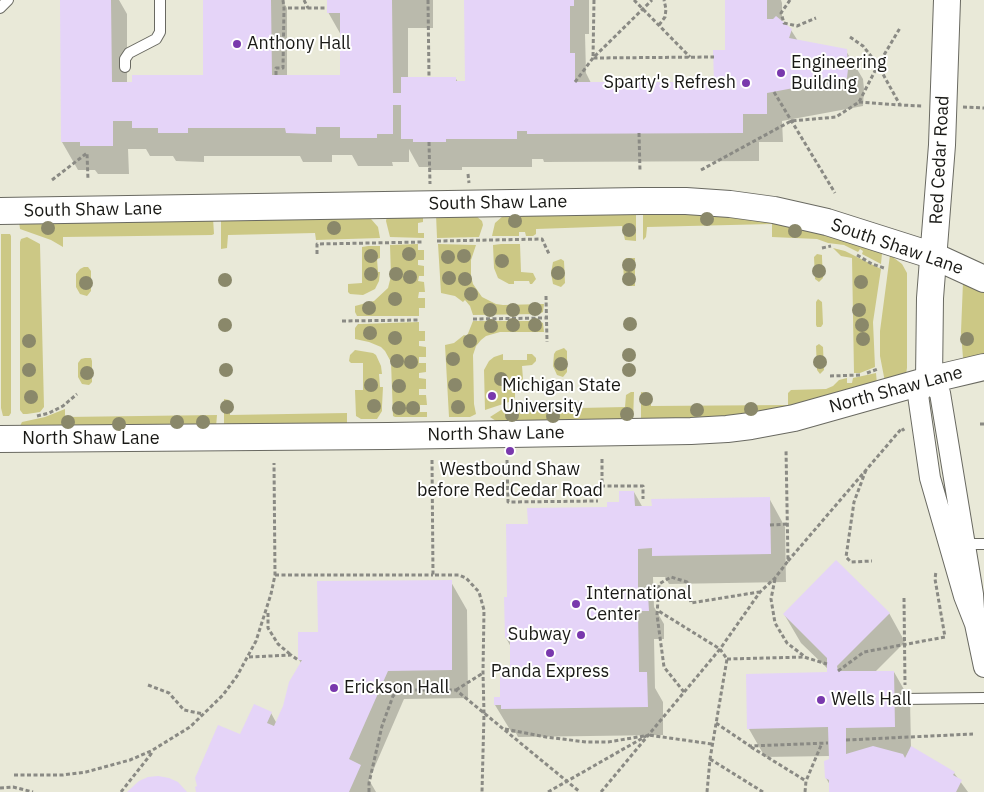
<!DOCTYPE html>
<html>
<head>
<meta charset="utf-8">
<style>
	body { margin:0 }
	canvas { display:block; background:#f3f3ea }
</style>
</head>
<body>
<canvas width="984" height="792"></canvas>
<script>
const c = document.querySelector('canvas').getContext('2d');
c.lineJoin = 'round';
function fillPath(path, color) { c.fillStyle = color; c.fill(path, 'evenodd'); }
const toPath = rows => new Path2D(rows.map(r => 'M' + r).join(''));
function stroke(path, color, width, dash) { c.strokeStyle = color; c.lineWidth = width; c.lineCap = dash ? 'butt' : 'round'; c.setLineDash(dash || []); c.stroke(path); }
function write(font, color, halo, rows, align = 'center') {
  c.font = font + ' "IBM Plex Sans",sans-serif'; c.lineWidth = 4; c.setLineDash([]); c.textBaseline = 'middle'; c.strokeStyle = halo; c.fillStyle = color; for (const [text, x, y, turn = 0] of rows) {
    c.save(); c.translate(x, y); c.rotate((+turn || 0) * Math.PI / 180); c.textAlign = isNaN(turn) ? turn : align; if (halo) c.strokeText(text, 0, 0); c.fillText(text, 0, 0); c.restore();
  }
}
fillPath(toPath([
	[0,0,984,0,984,792,0,792]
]), '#e9e9d8');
fillPath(toPath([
	[694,210,806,227,882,253,881,264,862,254,863,251,860,249,858,252,844,245,828,243,817,239,772,237,772,224,647,227,646,237,643,240,643,211],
	[636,211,636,241,625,240,622,226,536,229,536,234,533,236,526,236,525,232,519,232,519,236,492,236,495,223,503,216],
	[436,214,475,215,482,221,483,225,479,237,437,238],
	[423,215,423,222,418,223,418,233,424,233,424,238,390,237,386,221,387,216],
	[366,216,371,219,378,227,380,238,316,240,315,233,228,235,227,248,221,249,221,218],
	[213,218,214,234,212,235,63,237,63,247,51,240,20,229,19,221],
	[1,234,10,234,11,236,11,413,9,416,3,416,1,408],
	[27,237,40,244,44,407,40,412,27,414,23,414,20,410,20,242,21,239],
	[418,244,418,250,424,250,424,260,418,260,418,265,424,266,424,276,419,276,418,281,424,282,425,292,419,292,418,298,425,298,425,308,419,308,419,316,357,316,355,312,355,306,374,301,388,288,391,276,390,245],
	[438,244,476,245,471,260,471,276,473,284,482,297,496,304,503,305,544,304,543,312,539,314,473,315,470,306,465,300,463,302,455,296,441,293],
	[501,244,520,244,521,272,533,273,536,279,532,284,530,284,529,281,514,281,514,284,509,284,498,278,494,268,493,245],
	[368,246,380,246,380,258,377,259,378,272,380,272,379,281,375,289,363,295,350,294,348,292,348,284,362,283,362,247],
	[833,248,845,251,881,269,873,322,875,367,860,373,854,373,852,258,841,256],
	[817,254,822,255,822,258,823,278,819,282,815,279,814,257],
	[890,255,902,264,907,273,907,368,906,374,885,382,880,356,880,331],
	[626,258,635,258,635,286,628,286,624,282,623,261],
	[561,259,564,261,565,283,561,287,553,284,551,273,553,262],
	[84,267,88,267,91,271,91,291,87,296,80,294,76,287,76,274,80,269],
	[963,282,984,292,984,354,966,358,963,358,961,332],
	[818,299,822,302,823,324,821,327,817,327,816,325,816,302],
	[473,321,538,321,543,323,544,332,500,332,486,336,481,340,476,346,473,355,474,404,476,414,470,417,449,417,445,345,454,343,464,335,467,336],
	[419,322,419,331,425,331,425,341,419,341,419,346,426,347,426,357,419,357,419,363,426,363,426,372,419,373,419,378,426,379,426,389,419,389,419,395,426,395,427,405,420,405,420,412,427,412,427,417,395,417,393,416,391,362,385,351,381,347,369,342,355,339,355,328,358,324,361,324],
	[819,344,823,347,824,370,820,374,817,370,816,346],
	[564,348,567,351,567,372,563,377,557,375,553,366,554,354,556,351],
	[355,350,373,353,376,355,381,366,382,374,379,374,380,387,383,387,382,406,382,411,377,419,361,419,356,416,355,390,363,390,363,363,351,363,349,361,350,355],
	[503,354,503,360,527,360,527,354,532,354,536,358,536,361,532,365,522,366,523,379,520,382,515,382,515,400,485,410,484,370,489,361,494,357],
	[85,358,91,358,92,361,92,382,89,385,82,384,78,377,78,363,81,359],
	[876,373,877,384,763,414,641,422,641,392,649,393,651,398,651,406,788,405,788,393,791,390,826,389,833,386,839,380,847,378,847,383,852,383,853,378],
	[631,392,634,392,633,422,499,423,490,417,501,410,533,404,534,409,625,407,626,395],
	[224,399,229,400,230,402,230,415,347,413,347,425,224,426],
	[65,409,65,417,217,415,216,427,19,428,22,422,45,417]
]), '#ccc885');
fillPath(toPath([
	[62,0,119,0,127,14,127,83,204,76,204,0,282,0,287,8,287,76,342,76,341,35,328,12,327,0,433,0,433,28,408,28,408,79,456,79,458,82,466,82,466,0,589,0,589,34,585,34,586,73,591,83,715,83,726,51,726,0,781,0,782,3,782,23,791,30,798,41,846,51,863,79,864,89,863,106,782,121,783,142,759,142,759,161,544,162,543,159,532,159,532,167,462,167,462,170,431,170,428,167,419,167,409,149,409,162,392,162,393,166,358,166,352,155,332,155,332,162,303,162,300,156,204,156,204,162,176,161,173,156,150,156,146,149,128,149,129,174,98,174,95,170,78,170,62,142],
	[634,492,643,508,769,498,785,527,786,582,669,584,665,577,653,577,654,607,664,624,664,639,654,639,655,688,663,702,663,735,518,737,516,733,512,733,495,705,501,698,512,677,511,647,506,638,508,598,529,525,608,508,620,503],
	[451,582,467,610,468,698,404,699,369,780,376,792,198,792,241,736,271,713,277,724,301,663,299,660,319,633],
	[889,613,905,642,875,672,894,672,910,700,911,747,954,773,968,792,830,792,830,785,826,778,830,756,765,757,749,729,829,674,829,670,801,643,784,614]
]), '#0003');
fillPath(toPath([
	[60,0,111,0,112,82,132,82,132,75,203,75,203,0,271,0,272,75,340,75,340,13,327,13,327,0,392,0,393,93,401,93,401,77,456,77,456,81,465,81,464,0,574,0,574,6,570,6,570,53,575,53,575,82,714,82,713,50,725,50,725,0,767,0,767,19,773,19,776,16,792,29,789,38,847,49,848,69,847,78,767,93,767,114,743,114,743,133,527,134,527,131,517,131,517,139,446,139,446,142,413,142,413,139,401,139,401,105,393,105,393,134,377,134,377,138,340,138,340,127,316,127,316,134,286,133,285,128,188,128,188,133,158,133,158,128,132,128,132,121,113,121,113,146,80,146,80,142,61,142],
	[619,491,634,491,635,506,652,506,651,499,770,497,771,554,652,556,652,548,638,549,638,595,648,595,649,611,638,611,639,672,647,672,648,707,501,709,501,705,494,705,494,697,500,697,500,675,510,676,510,639,505,638,504,597,507,597,506,524,528,524,527,508,607,507,607,502,619,502],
	[836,560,890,613,837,666,838,671,894,671,895,727,846,728,846,754,873,746,903,754,905,758,911,746,955,772,953,775,962,780,956,792,829,792,829,780,825,778,824,761,829,759,828,727,747,729,746,674,827,672,827,658,783,614],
	[452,580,452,670,388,671,349,759,361,765,349,792,196,792,195,787,197,786,195,778,218,725,240,734,254,704,272,712,267,723,274,726,283,706,289,682,302,660,298,660,298,632,318,632,317,581],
	[158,776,169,778,178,782,187,792,127,792,139,781,148,777]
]), '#e5d4f8');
const service = toPath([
	[0,8,8,0],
	[125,67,125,59,129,53,156,39,160,32,160,0],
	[965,544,984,544],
	[903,699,984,698]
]);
const minor = toPath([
	[975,624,973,594,940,393,929,380,918,395,930,478,964,596,975,624,984,667]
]);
const tertiary = toPath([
	[0,211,640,201,686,201,730,204,774,210,827,222,934,256,984,279],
	[929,380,930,298,942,145,947,0],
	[0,439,388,436,691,431,727,429,751,426,794,418,929,380,984,367]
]);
stroke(service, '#696961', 12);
stroke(minor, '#696961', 22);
stroke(tertiary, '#696961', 28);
stroke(toPath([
	[283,0,284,8],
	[304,0,308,8],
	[428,0,429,78],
	[594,0,593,58,714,57],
	[634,0,690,57],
	[790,0,781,13,784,23,797,26,816,18],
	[659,25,665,17,666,9,664,0],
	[850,37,863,46,878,65,900,28],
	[276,75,276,68,283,68,284,8,327,8],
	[575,82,593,58,652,0],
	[774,92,835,193],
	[859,102,900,105],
	[963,107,984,108],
	[639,133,640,171],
	[429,142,430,184],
	[701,170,791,121,836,117,859,102,878,65,900,105,922,106],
	[468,174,469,183],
	[52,180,87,153,88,180],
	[437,241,542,239,549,254],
	[822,248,831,246],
	[317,254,317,244,424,242],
	[857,255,872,264,884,268],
	[546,296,547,342],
	[473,319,547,318],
	[342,321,419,320],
	[867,373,878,369],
	[830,376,861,375],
	[37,416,49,413,63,406,77,394],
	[980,424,984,424],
	[602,459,602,486,643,486,643,499],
	[432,460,433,575,459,575,466,578,479,592,484,610,483,672,484,714,482,792],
	[507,460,508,502,598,501],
	[866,470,854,502,846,557,851,562,872,561],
	[770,525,788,524],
	[788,561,902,428,904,431],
	[275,575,433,575],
	[775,579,771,599,775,623,787,643,804,656],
	[904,598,905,685],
	[268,613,268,628,278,644,291,655],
	[249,657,291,655,298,660],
	[727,659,804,657,827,664],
	[838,671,864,652,945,637,935,579,936,571],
	[148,685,169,693,184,710,203,714],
	[456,690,483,673],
	[684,692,664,667,657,615,659,584,671,577,687,582,691,603,759,592],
	[716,723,750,746,828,743],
	[505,729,546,737,586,742,608,742,644,736],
	[846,740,973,734],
	[751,747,806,781],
	[710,759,763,792],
	[14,775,63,775,86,772,130,760,151,751,190,727,223,695,237,676,256,641,271,594,275,575,274,463],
	[0,788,13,787,33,792],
	[121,792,151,754,151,751],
	[369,792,369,783,382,726,393,696,399,691,409,690,456,690,580,792],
	[548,792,648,735,712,744],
	[601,792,720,649,657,610],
	[707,792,710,759,727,659,720,649,760,592,775,578,788,561,786,449],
	[805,792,806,781,822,743]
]), '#8a8a84', 3, [4, 2.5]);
stroke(service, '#fff', 10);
stroke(minor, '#fff', 20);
stroke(tertiary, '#fff', 26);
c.fillStyle = '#8a886a';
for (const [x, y] of [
	[707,219],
	[515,221],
	[48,228],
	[334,228],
	[629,230],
	[795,231],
	[409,254],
	[371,256],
	[464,256],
	[448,257],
	[502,261],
	[629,265],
	[819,271],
	[558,273],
	[371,274],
	[396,274],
	[410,277],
	[449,278],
	[465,279],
	[629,279],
	[225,280],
	[861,282],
	[86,283],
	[471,294],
	[395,299],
	[369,308],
	[535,309],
	[490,310],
	[513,310],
	[859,310],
	[630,324],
	[225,325],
	[513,325],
	[535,325],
	[862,325],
	[491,326],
	[370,333],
	[395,338],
	[863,339],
	[967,339],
	[29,341],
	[470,341],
	[629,355],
	[453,359],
	[397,361],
	[411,362],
	[820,362],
	[561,364],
	[29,370],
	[226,370],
	[629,370],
	[87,373],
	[501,379],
	[371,385],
	[455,385],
	[399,386],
	[31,397],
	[646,399],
	[374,406],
	[227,407],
	[458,407],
	[399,408],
	[413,408],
	[751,409],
	[697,410],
	[627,414],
	[512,415],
	[553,416],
	[68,422],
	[177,422],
	[203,422],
	[119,424]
]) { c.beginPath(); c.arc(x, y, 7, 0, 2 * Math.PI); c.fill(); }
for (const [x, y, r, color] of [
	[237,44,5,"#7938ad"],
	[781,73,5,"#7938ad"],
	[746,83,5,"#7938ad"],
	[492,396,5,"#7938ad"],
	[510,451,5,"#7938ad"],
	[576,604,5,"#7938ad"],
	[581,635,5,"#7938ad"],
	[550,653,5,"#7938ad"],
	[334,688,5,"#7938ad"],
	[821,700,5,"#7938ad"]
]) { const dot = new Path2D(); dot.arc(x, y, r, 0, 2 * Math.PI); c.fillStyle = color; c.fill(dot); stroke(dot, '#fffffe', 2); }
write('18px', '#191916', '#fffffe', [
	["Anthony Hall",247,44],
	["Engineering",791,63],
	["Building",791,84],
	["Sparty's Refresh",736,83,"right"],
	["Michigan State",502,386],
	["University",502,407],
	["Westbound Shaw",510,470,"center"],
	["before Red Cedar Road",510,491,"center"],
	["International",586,594],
	["Center",586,615],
	["Subway",571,635,"right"],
	["Panda Express",550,672,"center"],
	["Erickson Hall",344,688],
	["Wells Hall",831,700]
], 'left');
write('18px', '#191916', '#fffffe', [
	["Red Cedar Road",940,160,-87],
	["South Shaw Lane",498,203,-1],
	["South Shaw Lane",93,210,-1],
	["South Shaw Lane",897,247,19],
	["North Shaw Lane",896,390,-15],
	["North Shaw Lane",496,434,-1],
	["North Shaw Lane",91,439]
]);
</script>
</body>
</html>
